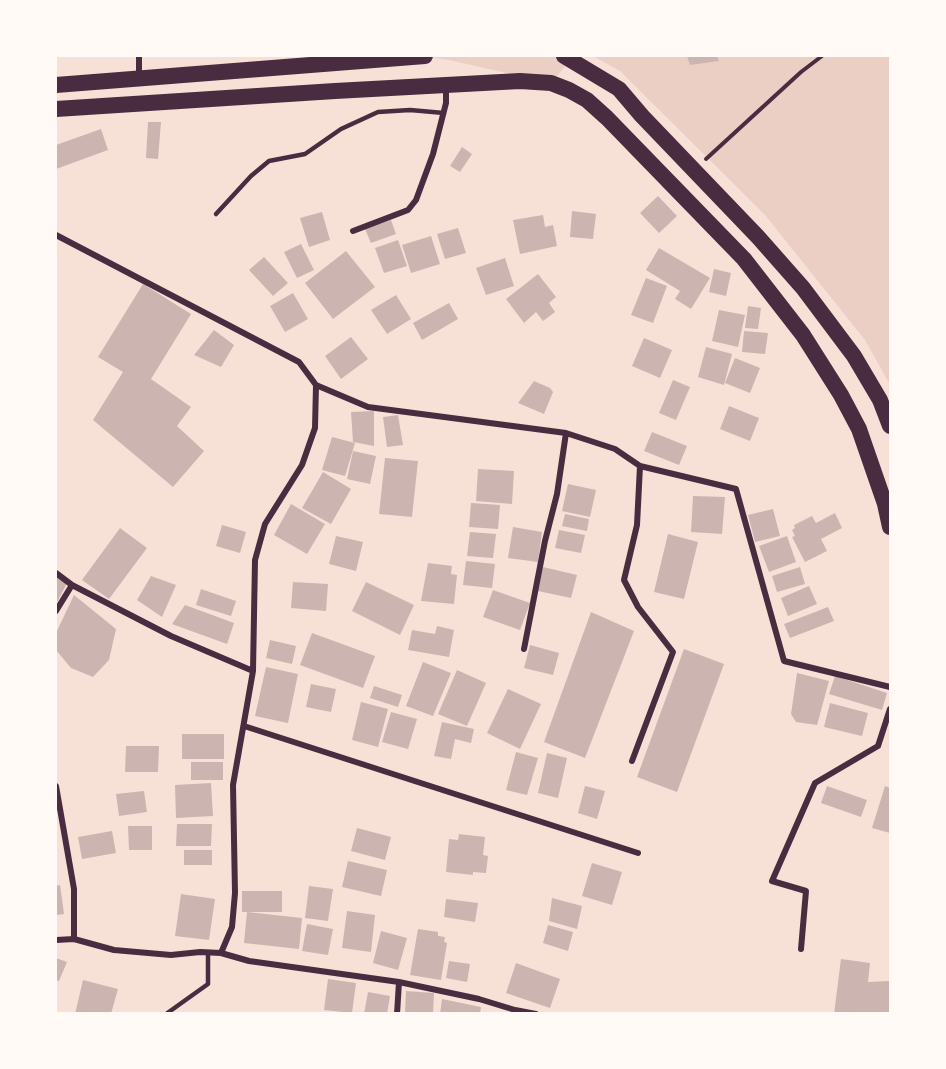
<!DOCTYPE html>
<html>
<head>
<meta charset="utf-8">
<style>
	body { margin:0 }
	#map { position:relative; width:946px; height:1069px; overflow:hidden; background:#f7e1d7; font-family:"DM Sans",sans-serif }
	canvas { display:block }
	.frame { position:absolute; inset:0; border:57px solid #fffaf5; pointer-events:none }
</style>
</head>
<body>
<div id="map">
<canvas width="946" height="1069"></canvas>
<div class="frame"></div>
</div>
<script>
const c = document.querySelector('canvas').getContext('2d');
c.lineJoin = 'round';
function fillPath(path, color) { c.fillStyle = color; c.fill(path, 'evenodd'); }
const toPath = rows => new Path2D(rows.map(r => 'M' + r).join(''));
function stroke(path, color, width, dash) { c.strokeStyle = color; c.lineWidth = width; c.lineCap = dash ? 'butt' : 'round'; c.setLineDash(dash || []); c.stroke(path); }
fillPath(toPath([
	[421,56,574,56,551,83,449,60],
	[593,56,890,56,890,385,865,340,765,215,620,71]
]), '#ebcfc5');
fillPath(toPath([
	[687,56,717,56,719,61,690,65],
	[148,122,161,122,158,159,146,158],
	[101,129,108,150,56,169,56,145],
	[462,147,472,154,460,172,450,166],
	[658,196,677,216,659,233,640,213],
	[572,211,596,214,593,239,570,237],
	[322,212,330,240,309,247,300,218],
	[543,215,545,227,553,225,557,246,520,254,513,220],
	[391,220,396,234,371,243,365,229],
	[458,228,466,253,445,259,437,234],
	[431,236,440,264,411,273,402,245],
	[398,240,407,266,384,273,375,248],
	[301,244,314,270,297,278,284,252],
	[659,248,710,278,691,309,675,299,680,291,646,270],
	[346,251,375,287,333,319,305,283],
	[264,257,288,283,273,296,249,270],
	[505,258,514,286,486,295,476,268],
	[714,269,731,273,726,296,709,292],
	[538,274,556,297,549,303,555,312,543,321,536,312,524,323,506,299],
	[646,278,667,286,653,323,631,315],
	[143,284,191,314,151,379,191,407,177,426,204,451,173,487,93,420,123,372,98,357],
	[293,293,308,319,285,332,270,306],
	[396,295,411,319,387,334,371,310],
	[449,303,458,319,422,340,413,323],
	[748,306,761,308,758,329,745,328],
	[719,310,745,315,738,347,712,341],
	[214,330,234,345,221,367,194,355],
	[744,331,768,333,765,354,742,352],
	[351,337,368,359,341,379,325,356],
	[644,338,672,350,660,378,632,366],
	[706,347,732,354,724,385,698,377],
	[735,358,760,368,750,393,725,383],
	[673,380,690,387,676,420,659,413],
	[534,381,550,388,553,392,544,414,518,403],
	[729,406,759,418,750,441,720,429],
	[374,411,374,446,353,442,351,412],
	[398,415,403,445,387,447,383,417],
	[652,432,687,446,679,465,644,451],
	[332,437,355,443,345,476,322,470],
	[353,451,376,456,370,484,347,479],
	[385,458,418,461,412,517,379,514],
	[478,469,514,471,512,504,476,501],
	[323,472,351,489,331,524,302,508],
	[568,484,596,490,590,517,562,511],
	[693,496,725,497,722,534,691,532],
	[471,503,500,505,498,529,469,527],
	[291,504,325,524,307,554,274,535],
	[773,509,780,536,755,542,748,515],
	[835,513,842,528,821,539,827,551,805,562,792,537,795,536,792,530,795,528,794,525,812,516,816,523],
	[565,514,589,519,587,531,562,526],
	[222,525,246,532,240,553,216,546],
	[513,527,542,532,538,562,508,558],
	[120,528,147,548,109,599,82,580],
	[559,530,585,535,581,553,555,548],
	[470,532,496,534,493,558,467,556],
	[668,534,698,542,684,599,654,592],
	[336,536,363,542,356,571,329,564],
	[787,536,796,562,769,572,759,546],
	[466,561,495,564,492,588,463,585],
	[428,563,452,566,451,574,457,575,454,604,421,601],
	[543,567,577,575,571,598,538,591],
	[800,567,805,584,777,592,772,576],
	[151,576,176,585,162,617,137,600],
	[56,577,67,583,56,604],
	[293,582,328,584,326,611,291,608],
	[366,582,414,605,400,635,352,611],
	[809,586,817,604,788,616,781,598],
	[201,589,236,601,231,616,196,605],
	[493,590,530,603,520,630,483,617],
	[74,595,116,629,109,660,93,677,71,668,56,650,56,633],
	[185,605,234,623,227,644,172,624],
	[828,607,834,621,790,638,784,624],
	[591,612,634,631,585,758,544,742],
	[437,626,454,630,449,657,408,650,412,630,435,634],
	[312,633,375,656,363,688,300,665],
	[270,640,296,646,292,664,266,658],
	[530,645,559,653,553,675,524,668],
	[684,649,724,664,677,792,637,777],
	[423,662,451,673,433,716,406,706],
	[266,667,298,674,288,723,255,716],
	[457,670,486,683,467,726,438,714],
	[797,673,829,681,817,725,796,722,791,714],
	[835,676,887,693,882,710,829,694],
	[311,684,336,689,331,712,306,707],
	[374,686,402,695,398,707,370,698],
	[508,689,541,704,520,749,487,733],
	[361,702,388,709,378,747,352,740],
	[830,703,868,713,862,736,824,727],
	[391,712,417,719,408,749,382,742],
	[442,722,474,729,471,743,455,739,451,759,434,756],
	[182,734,224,734,224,759,182,759],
	[126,746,159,746,158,772,125,772],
	[516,752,538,758,527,795,506,790],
	[547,753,567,758,558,798,538,793],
	[191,762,223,762,223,780,191,780],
	[211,783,213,816,176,818,175,785],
	[585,786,605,791,597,819,578,813],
	[827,786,867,800,861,817,821,803],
	[885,786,890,788,890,833,872,828],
	[144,791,147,812,119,816,116,794],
	[177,824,212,824,211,846,176,846],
	[128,826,152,826,152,850,129,850],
	[357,828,391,837,385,860,351,851],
	[112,831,116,853,82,859,78,837],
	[459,834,485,837,483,855,488,856,486,873,473,872,473,875,446,872,449,839,458,840],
	[184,850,212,850,212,865,184,865],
	[348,861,387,870,381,896,342,887],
	[592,863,622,872,612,905,582,896],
	[60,885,64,914,56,915,56,886],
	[309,886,333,889,328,921,305,918],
	[242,891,282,891,282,912,242,912],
	[181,894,215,899,209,940,175,936],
	[552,898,582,906,577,929,549,921],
	[446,899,478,903,475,922,444,917],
	[347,911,375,915,371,952,342,948],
	[247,912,302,918,299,949,244,943],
	[307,924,333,929,328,955,302,951],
	[548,925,573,932,568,951,543,943],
	[418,929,438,932,438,936,445,937,444,942,447,943,441,980,410,975],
	[381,931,407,938,398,970,373,963],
	[56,958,67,962,59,981,56,980],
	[841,959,870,963,868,982,890,981,890,1014,834,1014],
	[449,961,470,964,467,982,446,978],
	[516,963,560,979,550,1008,506,993],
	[328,979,356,983,352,1013,324,1010],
	[83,980,118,989,111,1014,75,1014],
	[406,991,434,993,433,1014,405,1014],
	[368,992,390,996,387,1014,364,1014],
	[442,999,481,1007,480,1014,440,1014]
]), '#ccb4b1');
stroke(toPath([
	[706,159,801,72,822,56]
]), '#4a2c40', 4);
stroke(toPath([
	[216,214,251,176,269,161,305,154,341,129,378,112,410,110,444,113],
	[166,1014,208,984,208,952]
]), '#4a2c40', 4.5);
stroke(toPath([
	[139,56,139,76],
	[353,231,408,210,416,200,433,154,446,103,446,86],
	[56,235,299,362,316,385,315,428,302,465,265,524,255,560,253,671,233,785,235,893,232,927,221,953],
	[316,385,368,407,566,433,615,449,640,466,736,489,784,661,890,687],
	[56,573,72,585],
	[56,611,72,585,171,636,253,671],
	[524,649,545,541,557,494,566,433],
	[244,726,638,853],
	[632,761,673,652,638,607,624,580,637,525,640,466],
	[56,786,74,889,74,939],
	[56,940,74,939,114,950,171,955,200,952,221,953,249,961,399,982,479,999,515,1010,536,1014],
	[801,949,806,891,772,881,815,783,878,746,890,709],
	[397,1014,399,982]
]), '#4a2c40', 6);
stroke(toPath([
	[564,56,619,89,642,116,758,237,803,288,854,356,880,400,890,426],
	[56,85,425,56],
	[56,109,335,91,520,81,551,83,569,90,587,100,607,118,744,259,803,335,841,395,859,429,885,504,890,527]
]), '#4a2c40', 16);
</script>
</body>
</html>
